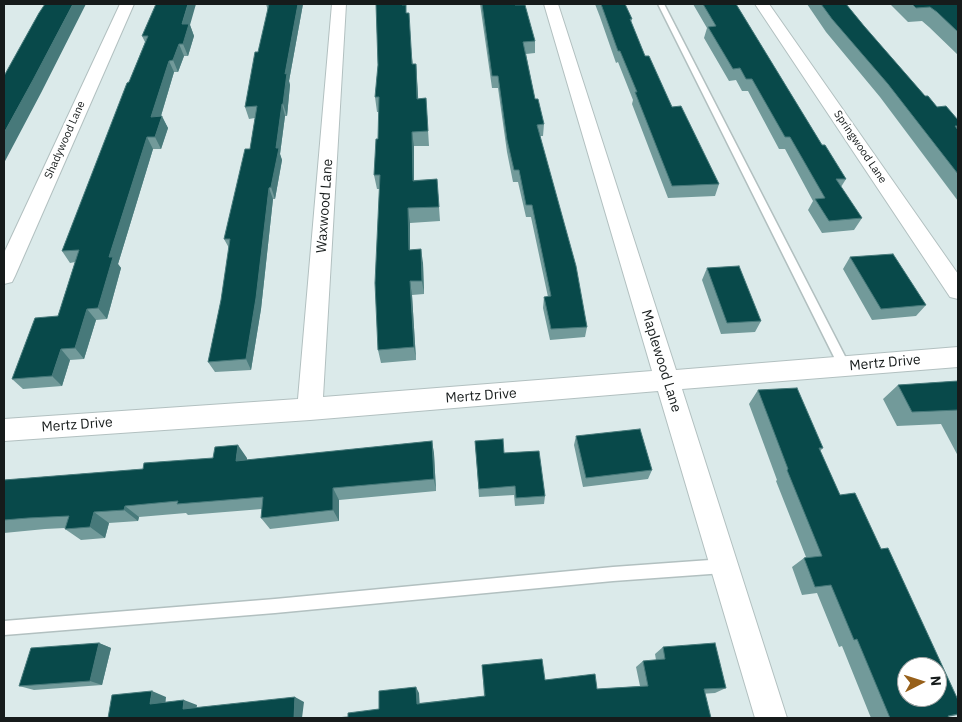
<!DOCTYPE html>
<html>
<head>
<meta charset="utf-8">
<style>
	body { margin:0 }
	#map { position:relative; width:962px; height:722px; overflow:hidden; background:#dbeaea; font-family:"IBM Plex Sans",sans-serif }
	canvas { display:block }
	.frame { position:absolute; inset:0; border:5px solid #161b1b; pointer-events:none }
	.north { position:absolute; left:897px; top:657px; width:50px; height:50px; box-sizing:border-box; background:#fff; border:1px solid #a2a4a4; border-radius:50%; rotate:85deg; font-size:14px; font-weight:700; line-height:20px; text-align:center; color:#161b1b }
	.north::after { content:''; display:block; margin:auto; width:18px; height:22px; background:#97601a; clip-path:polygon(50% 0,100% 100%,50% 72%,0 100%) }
</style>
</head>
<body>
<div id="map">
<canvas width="962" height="722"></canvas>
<div class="frame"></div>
<div class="north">N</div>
</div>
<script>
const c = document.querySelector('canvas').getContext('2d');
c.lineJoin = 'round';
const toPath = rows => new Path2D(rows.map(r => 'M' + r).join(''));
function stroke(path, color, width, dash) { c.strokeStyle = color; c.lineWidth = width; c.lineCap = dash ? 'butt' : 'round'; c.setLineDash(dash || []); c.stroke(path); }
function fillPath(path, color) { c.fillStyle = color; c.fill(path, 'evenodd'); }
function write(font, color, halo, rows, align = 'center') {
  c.font = font + ' "IBM Plex Sans",sans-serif'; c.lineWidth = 5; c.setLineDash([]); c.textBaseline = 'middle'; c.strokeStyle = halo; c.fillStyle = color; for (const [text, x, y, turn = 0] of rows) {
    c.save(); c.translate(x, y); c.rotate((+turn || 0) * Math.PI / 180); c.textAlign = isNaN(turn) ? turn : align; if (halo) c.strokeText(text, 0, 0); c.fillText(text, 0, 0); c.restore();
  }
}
const service = toPath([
	[658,4,664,4,850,366,848,369,840,369,658,4],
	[724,559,729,561,731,566,729,571,724,573,613,581,275,613,4,635,4,621,275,599,613,567,724,559]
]);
const minor = toPath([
	[120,4,134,4,15,276,12,282,4,284,4,253,120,4],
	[332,4,346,4,323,397,652,371,544,4,558,4,676,370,958,347,958,367,682,389,787,718,755,718,658,391,310,420,4,441,4,419,298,399,332,4],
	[755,4,769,4,958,274,958,299,950,297,755,4]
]);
stroke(service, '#b2c0c0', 3);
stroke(minor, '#b2c0c0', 2);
fillPath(service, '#fff');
fillPath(minor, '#fff');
fillPath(toPath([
	[266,4,303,4,289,81,290,85,287,116,285,116,280,154,282,160,275,199,273,199,261,309,251,370,215,372,208,362,221,300,229,248,224,239,250,149,255,118,249,119,245,107,268,11],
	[376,4,403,4,413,64,416,64,418,99,426,98,429,146,414,146,414,180,437,179,440,221,410,223,410,250,423,263,424,294,412,295,416,360,381,363,378,350,380,189,377,189,374,175,378,139,379,112,377,112,375,97,378,65],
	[480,4,514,4,535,41,535,53,526,54,535,99,544,124,543,136,540,136,587,327,585,337,550,340,543,308,544,297,548,297,531,217,526,217,518,182,513,182,507,152,498,88,492,88],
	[595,4,625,4,632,19,631,22,645,56,672,107,719,184,715,196,668,198,632,104,633,100,618,62,616,63,600,17],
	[693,4,736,4,822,145,846,179,841,187,862,218,854,230,822,233,808,210,813,201,785,149,779,149,748,91,742,91,736,80,729,81,704,38,707,28],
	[807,4,846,4,864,26,925,96,937,107,958,120,958,201,880,97,826,32],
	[890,4,958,4,958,55,929,27,922,21,908,22],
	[190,25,194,36,188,56,184,56,178,72,174,72,161,116,168,128,161,149,153,149,118,264,121,268,107,319,96,320,84,359,70,360,62,386,23,389,12,379,58,316,75,262,70,263,62,251,145,42,142,36],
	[850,257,926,305,916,316,872,320,843,269],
	[707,268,761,321,755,332,721,334,702,280],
	[958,381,958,456,941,424,897,426,883,399,898,385],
	[758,390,823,448,820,451,840,495,881,549,958,700,958,715,948,717,949,718,871,718,842,646,839,647,817,593,802,595,792,567,804,558,806,557,776,481,777,480,749,404],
	[576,436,652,470,648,479,583,487,574,445],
	[432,441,434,454,436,491,339,500,339,521,270,529,261,518,262,509,188,515,186,513,139,517,138,521,109,523,105,538,81,540,65,529,65,528,45,529,4,533,4,480,143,469,247,458,247,460],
	[475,441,504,453,545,496,544,504,515,506,514,495,479,497],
	[99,643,111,648,102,685,34,690,19,686],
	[663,647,726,688,715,693,348,717,379,709,419,693,419,703,484,696,482,665,545,680,597,689,640,686,636,667,643,661,656,660,655,654]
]), '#729a9a');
fillPath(toPath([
	[73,4,86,4,41,93,4,163,4,133],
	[188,4,196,4,190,25,194,36,188,56,183,44,182,24],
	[298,4,303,4,289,81,290,85,287,116,283,104,285,74],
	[179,44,184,56,178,72,173,60],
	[169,61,174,72,157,129,151,117],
	[416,64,417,78,419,113,417,99],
	[282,104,285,116,280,154,282,160,275,199,271,187],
	[162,116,168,128,161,149,155,137],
	[412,132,414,146,414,195,413,181],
	[147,137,153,149,118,264,121,268,107,319,98,308,109,257],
	[269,188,273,199,261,309,251,370,246,359],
	[408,208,410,223,410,264,409,250],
	[421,249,423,263,424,294,422,281],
	[410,281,412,295,416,360,414,347],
	[87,309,96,320,84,359,75,348],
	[61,349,70,360,62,386,52,376],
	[432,441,434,454,436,491,434,479],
	[238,445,247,458,245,473,236,461],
	[333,488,339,500,339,521,333,510],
	[125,506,139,517,138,521,124,510],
	[94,512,109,523,105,538,90,527],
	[99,643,111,648,102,685,90,681],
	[416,687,419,693,420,709,417,704],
	[152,691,166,697,165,708,150,704],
	[295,697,304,702,302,718,294,718],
	[184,700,197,705,196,713,183,709]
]), '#47797a');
const building = toPath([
	[45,4,73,4,33,80,4,133,4,76,39,13,45,4],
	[156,4,188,4,182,24,189,24,183,44,179,44,173,60,169,61,151,117,162,116,155,137,147,137,109,257,113,257,98,308,87,309,75,348,61,349,52,376,12,379,35,318,58,316,79,250,62,251,127,83,129,82,148,36,142,36,156,4],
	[269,4,298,4,285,74,287,73,283,104,282,104,276,148,279,148,271,187,269,188,256,298,246,359,208,362,221,300,230,239,224,239,245,149,250,149,257,106,245,107,255,52,258,52,269,4],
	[376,4,402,4,402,5,406,5,406,13,409,13,412,64,416,64,417,99,426,98,428,131,412,132,413,181,437,179,439,207,408,208,409,250,421,249,422,281,410,281,414,347,378,350,375,283,380,175,374,175,376,139,378,139,379,97,375,97,378,65,376,4],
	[482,4,514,4,515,5,525,5,535,41,523,42,535,99,538,99,544,124,537,125,576,266,587,327,551,329,544,297,551,296,532,205,526,205,519,170,514,170,507,140,498,76,492,76,482,4],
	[601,4,625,4,632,19,630,19,645,56,649,56,672,107,681,106,719,184,672,186,635,92,637,92,620,51,618,51,601,4],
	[703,4,736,4,822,145,825,145,846,179,836,179,862,218,829,221,815,199,825,198,790,137,785,137,752,79,746,79,740,68,733,69,708,27,716,26,703,4],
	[821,4,846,4,864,26,925,96,928,96,937,107,946,106,958,120,958,126,955,126,958,130,958,174,888,84,832,19,821,4],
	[912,4,958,4,958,32,937,12,930,7,916,8,912,4],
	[893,254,926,305,881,309,850,257,893,254],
	[739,266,761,321,727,323,707,268,739,266],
	[958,381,958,411,958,410,912,412,898,385,958,381],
	[797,388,823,448,819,448,840,495,855,493,881,549,888,548,958,700,958,714,948,716,949,718,890,718,857,639,854,640,831,585,815,587,804,558,822,556,787,470,788,469,758,390,797,388],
	[907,667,937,667,937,697,907,697,907,667],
	[640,429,652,470,586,478,576,436,640,429],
	[503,439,504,453,539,451,545,496,516,498,515,486,479,489,475,441,503,439],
	[432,441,434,479,333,488,333,510,261,518,263,497,177,504,178,501,125,506,124,510,94,512,90,527,65,529,69,516,28,518,4,520,4,480,143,469,144,463,213,458,215,447,238,445,236,461,432,441],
	[99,643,90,681,19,686,31,648,99,643],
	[715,643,726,688,704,689,711,718,335,718,348,717,348,713,379,709,379,691,416,687,417,704,485,696,482,665,542,659,545,680,595,674,597,689,648,686,643,661,665,659,663,647,715,643],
	[152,691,150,704,184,700,183,709,295,697,294,718,108,718,112,695,152,691]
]);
fillPath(building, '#08494a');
stroke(building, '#47797a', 1);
write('11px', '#161b1b', '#fff', [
	["Shadywood Lane",65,140,-66],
	["Springwood Lane",860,147,56]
]);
write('14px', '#161b1b', '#fff', [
	["Waxwood Lane",325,206,-86],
	["Maplewood Lane",661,361,73],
	["Mertz Drive",885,363,-5],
	["Mertz Drive",481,396,-4],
	["Mertz Drive",77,425,-4]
]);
</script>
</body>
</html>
